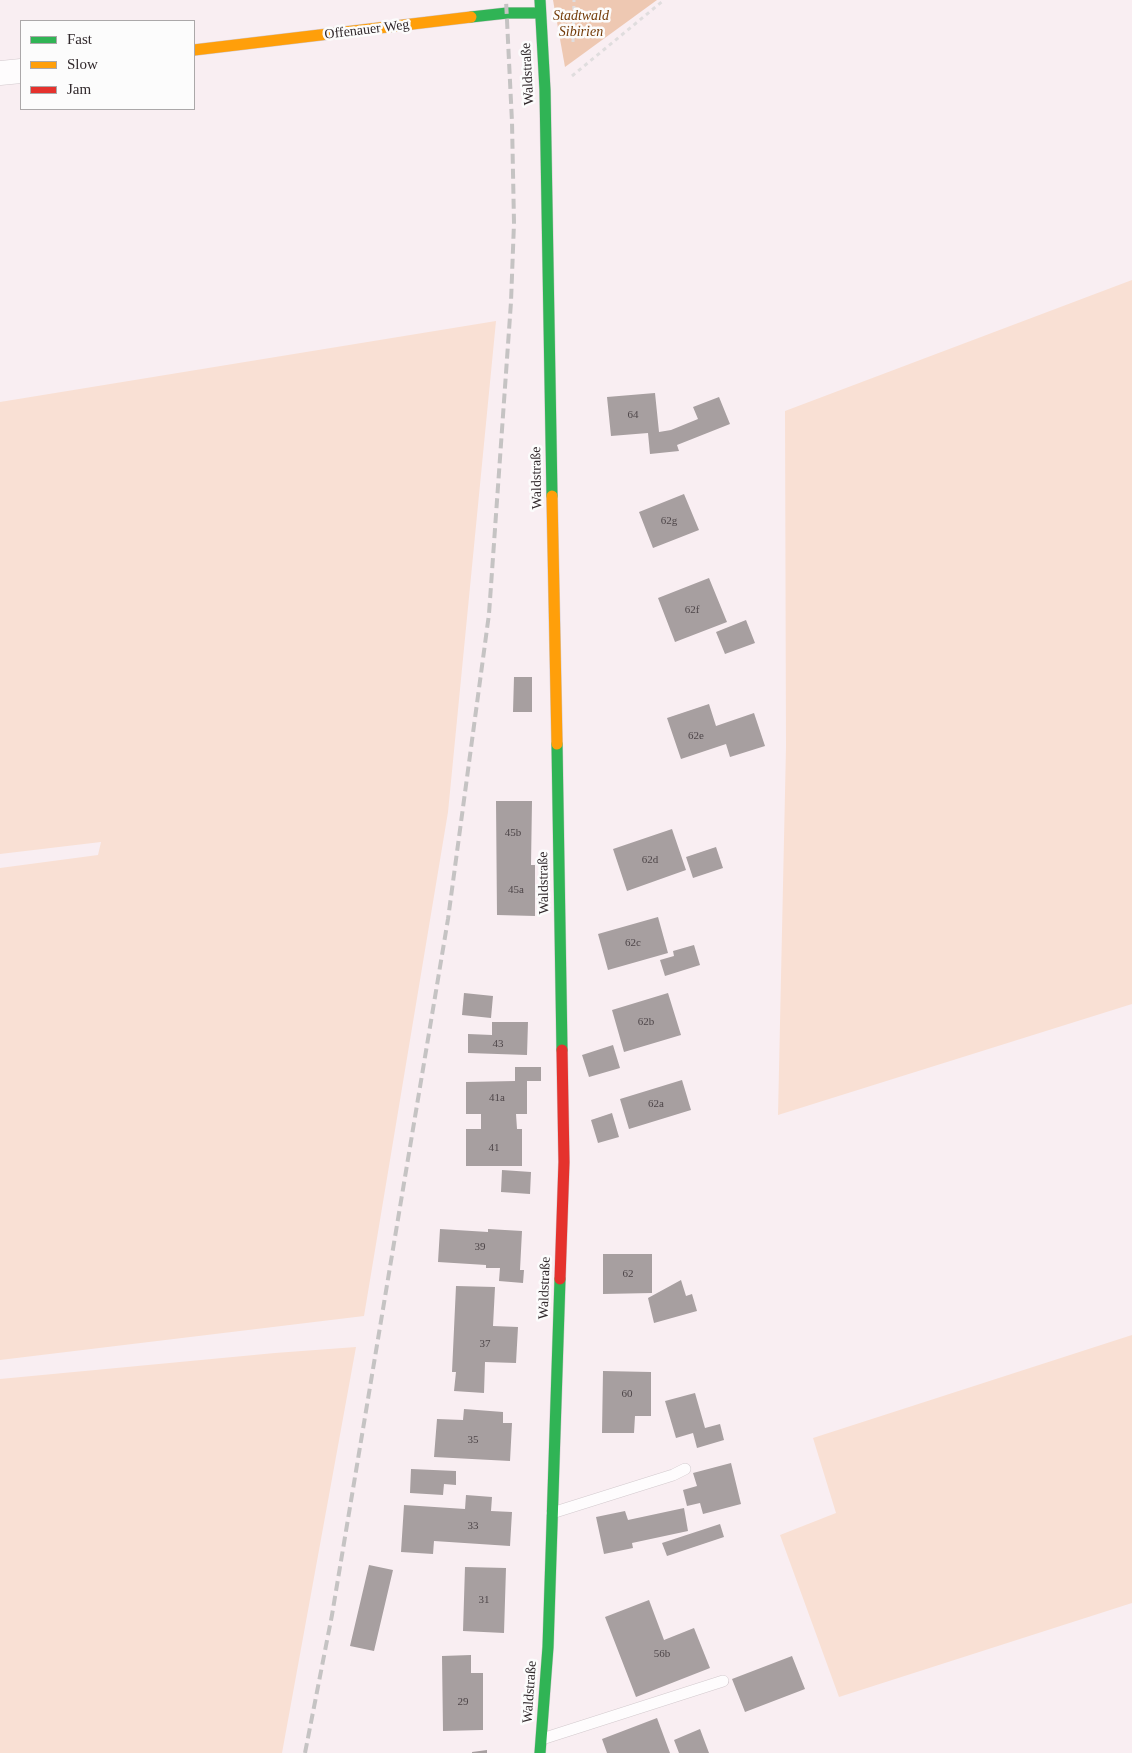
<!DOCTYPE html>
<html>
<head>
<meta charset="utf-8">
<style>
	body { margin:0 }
	#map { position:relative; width:1132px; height:1753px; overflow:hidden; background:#f9eef2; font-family:"Times New Roman",serif }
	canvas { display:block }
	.legend { position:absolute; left:20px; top:20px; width:175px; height:90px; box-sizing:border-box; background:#fcfcfc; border:1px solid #aba8a9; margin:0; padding:6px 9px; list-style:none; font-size:15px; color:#31292c }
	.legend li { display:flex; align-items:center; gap:10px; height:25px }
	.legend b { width:25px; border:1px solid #aba8a9 }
</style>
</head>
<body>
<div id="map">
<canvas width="1132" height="1753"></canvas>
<ul class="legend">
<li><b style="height:6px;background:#30b455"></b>Fast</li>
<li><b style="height:6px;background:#ff9f0a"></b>Slow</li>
<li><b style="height:6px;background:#e5322d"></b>Jam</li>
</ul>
</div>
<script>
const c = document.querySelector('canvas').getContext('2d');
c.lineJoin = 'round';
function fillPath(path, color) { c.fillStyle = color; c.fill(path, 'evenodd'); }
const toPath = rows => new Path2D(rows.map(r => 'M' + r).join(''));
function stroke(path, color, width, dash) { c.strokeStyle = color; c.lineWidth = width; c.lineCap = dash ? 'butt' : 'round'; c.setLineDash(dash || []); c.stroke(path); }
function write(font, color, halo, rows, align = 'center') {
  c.font = font + ' "Times New Roman",serif'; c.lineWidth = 5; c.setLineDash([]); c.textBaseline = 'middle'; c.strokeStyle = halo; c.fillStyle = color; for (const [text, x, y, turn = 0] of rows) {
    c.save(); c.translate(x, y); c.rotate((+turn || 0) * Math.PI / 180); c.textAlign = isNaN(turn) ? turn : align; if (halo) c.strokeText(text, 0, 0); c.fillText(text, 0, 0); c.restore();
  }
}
fillPath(toPath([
	[1132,280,1132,1004,778,1115,786,747,785,411],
	[496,321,448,812,364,1316,0,1360,0,868,98,855,101,842,0,854,0,402],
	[1132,1335,1132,1603,839,1697,780,1535,836,1513,813,1438],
	[356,1347,282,1753,0,1753,0,1379,275,1353]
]), '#f9e0d4');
fillPath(toPath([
	[553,0,657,0,565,67]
]), '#eec8b2');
fillPath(toPath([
	[655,393,659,432,671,430,698,419,693,407,719,397,730,424,677,445,679,451,650,454,648,433,611,436,607,397],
	[684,494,699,530,653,548,639,512],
	[709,578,727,622,675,642,658,598],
	[746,620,755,643,725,654,716,632],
	[514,677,532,677,532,712,513,712],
	[709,704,716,726,754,713,765,746,730,757,726,744,681,759,667,718],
	[496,801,532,801,531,865,535,865,535,916,497,915],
	[672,829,686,870,627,891,613,849],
	[716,847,723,868,693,878,686,857],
	[658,917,668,953,608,970,598,934],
	[694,945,700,965,665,976,660,960,674,956,673,951],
	[464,993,493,996,491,1018,462,1015],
	[668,993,681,1035,624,1052,612,1010],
	[492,1022,528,1022,527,1055,468,1053,468,1034,492,1035],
	[613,1045,620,1068,589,1077,582,1055],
	[515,1067,541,1067,541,1081,527,1081,527,1114,516,1114,517,1129,522,1129,522,1166,466,1166,466,1129,481,1129,481,1114,466,1114,466,1082,515,1081],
	[682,1080,691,1110,629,1129,620,1099],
	[612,1113,619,1137,598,1143,591,1120],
	[502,1170,531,1172,530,1194,501,1192],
	[440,1229,488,1232,488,1229,522,1231,520,1270,524,1270,523,1283,499,1281,500,1268,486,1268,486,1265,438,1262],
	[603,1254,652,1254,652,1293,603,1294],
	[681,1280,686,1296,692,1294,697,1311,654,1323,648,1298],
	[456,1286,495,1287,493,1326,518,1327,516,1363,485,1362,484,1393,454,1391,456,1372,452,1372],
	[603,1371,651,1372,651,1416,635,1416,634,1433,602,1433],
	[695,1393,705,1428,720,1424,724,1440,697,1448,693,1433,676,1438,665,1401],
	[464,1409,503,1412,503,1423,512,1423,510,1461,434,1457,437,1419,463,1420],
	[731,1463,741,1504,703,1514,700,1503,687,1506,683,1490,697,1486,693,1473],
	[411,1469,456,1471,456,1485,444,1484,443,1495,410,1493],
	[466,1495,492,1497,491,1511,512,1512,510,1546,434,1541,433,1554,401,1552,404,1505,465,1509],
	[684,1508,688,1531,632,1543,633,1548,604,1554,596,1517,625,1511,628,1520],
	[720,1524,724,1537,667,1556,662,1543],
	[369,1565,393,1570,374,1651,350,1646],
	[465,1567,506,1568,504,1633,463,1631],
	[649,1600,664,1640,694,1628,710,1668,636,1697,605,1617],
	[471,1655,471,1673,483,1673,483,1730,443,1731,442,1656],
	[792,1656,805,1689,745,1712,732,1679],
	[657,1718,670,1753,607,1753,602,1739],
	[700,1729,709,1753,679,1753,674,1740],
	[487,1750,487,1753,472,1753,472,1752]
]), '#a79fa0');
const lane = toPath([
	[552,1513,673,1475,685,1469],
	[542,1739,723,1681]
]);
const street = toPath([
	[0,73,21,71]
]);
const fast = toPath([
	[540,0,545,90,552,496],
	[471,17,507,13,540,13],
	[557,744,562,1050],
	[540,1753,548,1647,560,1279]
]);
const slow = toPath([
	[194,50,471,17],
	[552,496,557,744]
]);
const jam = toPath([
	[560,1279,564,1162,562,1050]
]);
stroke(lane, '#d2c9cd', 12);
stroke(street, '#d2c9cd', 25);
stroke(fast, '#d2c9cd', 12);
stroke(slow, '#d2c9cd', 12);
stroke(jam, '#d2c9cd', 12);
stroke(toPath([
	[573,42,574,0],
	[572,76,664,0]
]), '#e0ddde', 3, [4, 4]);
stroke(lane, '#fefcfd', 11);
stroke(street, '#fefcfd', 24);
stroke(fast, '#30b455', 11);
stroke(slow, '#ff9f0a', 11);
stroke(jam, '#e5322d', 11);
stroke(toPath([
	[305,1753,332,1615,448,919,489,614,511,302,514,223,512,122,506,0]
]), '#c5c3c3', 4, [10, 5]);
write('11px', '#4e4649', null, [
	["64",633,415],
	["62g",669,521],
	["62f",692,610],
	["62e",696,736],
	["45b",513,833],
	["62d",650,860],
	["45a",516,890],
	["62c",633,943],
	["62b",646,1022],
	["43",498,1044],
	["41a",497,1098],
	["62a",656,1104],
	["41",494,1148],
	["39",480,1247],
	["62",628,1274],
	["37",485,1344],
	["60",627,1394],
	["35",473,1440],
	["33",473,1526],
	["31",484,1600],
	["56b",662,1654],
	["29",463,1702]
]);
write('italic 14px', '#723a07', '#fcfcfc', [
	["Stadtwald",581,16],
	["Sibirien",581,32]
]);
write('14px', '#31292c', '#fcfcfc', [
	["Offenauer Weg",367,30,-7],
	["Waldstraße",528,74,-93],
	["Waldstraße",537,478,-91],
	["Waldstraße",544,883,-91],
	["Waldstraße",545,1288,-88],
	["Waldstraße",530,1692,-86]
]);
</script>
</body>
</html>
